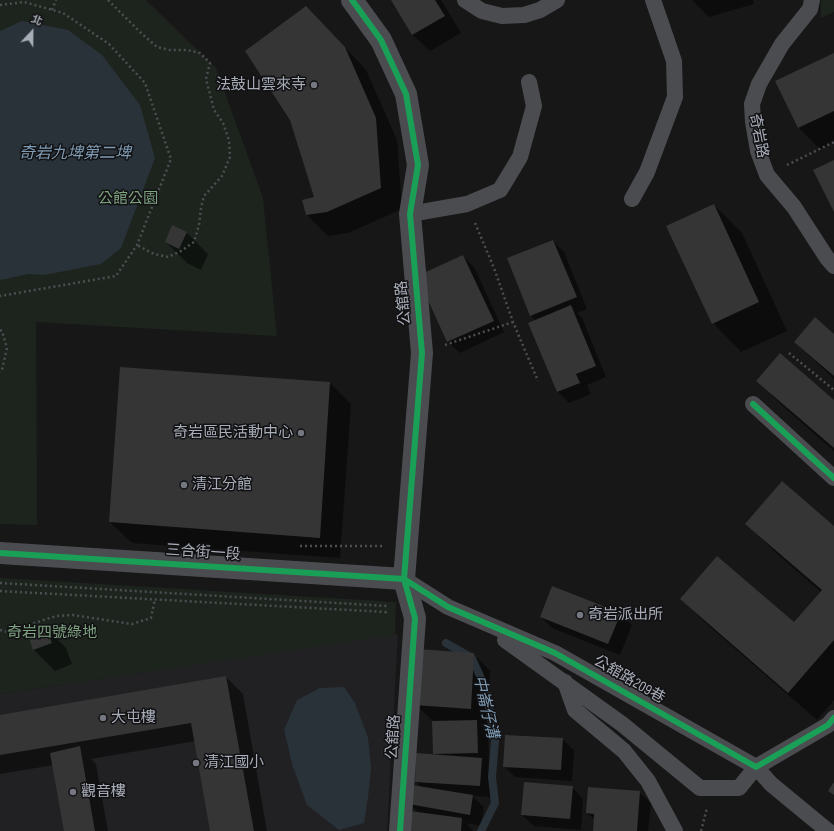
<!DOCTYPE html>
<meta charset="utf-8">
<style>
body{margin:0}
#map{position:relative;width:834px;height:831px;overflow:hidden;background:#171717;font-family:"Sofia Sans Condensed","Noto Sans TC",sans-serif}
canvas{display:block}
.north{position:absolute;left:12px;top:12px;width:40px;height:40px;-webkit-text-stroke:3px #111113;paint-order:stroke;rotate:22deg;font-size:11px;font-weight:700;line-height:16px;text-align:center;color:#a8adb8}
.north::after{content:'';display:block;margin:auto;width:14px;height:18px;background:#a8adb8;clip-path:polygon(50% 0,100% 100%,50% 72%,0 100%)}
</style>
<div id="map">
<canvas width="834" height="831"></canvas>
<div class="north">北</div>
</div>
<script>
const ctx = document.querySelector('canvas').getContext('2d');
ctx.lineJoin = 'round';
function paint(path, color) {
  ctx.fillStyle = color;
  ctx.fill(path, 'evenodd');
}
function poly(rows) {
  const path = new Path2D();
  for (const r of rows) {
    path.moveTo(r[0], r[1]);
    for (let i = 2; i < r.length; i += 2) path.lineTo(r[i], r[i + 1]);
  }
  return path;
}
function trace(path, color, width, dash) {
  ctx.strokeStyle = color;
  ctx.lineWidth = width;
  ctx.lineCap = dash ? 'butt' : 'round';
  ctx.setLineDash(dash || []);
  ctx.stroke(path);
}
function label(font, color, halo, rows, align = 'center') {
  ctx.font = font + ' "Sofia Sans Condensed","Noto Sans TC",sans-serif';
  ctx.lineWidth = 3;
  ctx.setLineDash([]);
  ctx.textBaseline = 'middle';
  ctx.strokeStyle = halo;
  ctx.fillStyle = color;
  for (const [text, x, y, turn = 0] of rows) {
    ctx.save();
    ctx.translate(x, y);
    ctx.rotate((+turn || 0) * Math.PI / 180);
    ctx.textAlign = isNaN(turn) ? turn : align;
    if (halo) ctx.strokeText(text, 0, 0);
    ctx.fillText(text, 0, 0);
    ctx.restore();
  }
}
paint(poly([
 [398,634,387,831,0,831,0,694]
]), '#212123');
paint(poly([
 [0,0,146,0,216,68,263,198,277,336,36,322,37,525,0,524],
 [821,0,834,0,834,12,821,18],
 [0,578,396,602,395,635,0,694]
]), '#1d241e');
paint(poly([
 [22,21,68,30,102,55,140,105,155,158,121,248,101,264,44,275,28,274,1,280,0,279,0,31],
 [344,687,355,703,368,738,371,767,368,797,364,823,339,830,307,805,293,767,284,730,297,700,320,688]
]), '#2a3239');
paint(poly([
 [393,0,441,0,461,33,430,51,413,35],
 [692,0,753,0,754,4,709,17],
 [327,28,366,70,397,140,402,209,348,233,328,236,307,215,316,197],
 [834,54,834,142,820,149,799,128,776,82],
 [714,205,742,233,787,331,741,352,713,323],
 [173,227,187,233,208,254,201,270,187,263,166,242],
 [553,241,564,252,587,309,577,313,582,318,606,377,587,385,591,394,569,403,558,392,529,323,536,321,531,316,508,259],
 [463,256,474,267,504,332,460,353,448,342,418,276],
 [834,335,834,379,795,342],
 [757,381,834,401,834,451,786,409],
 [330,383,351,404,340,558,132,543,110,522],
 [747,524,834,527,834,700,817,720,710,627,681,599,794,624,821,592,775,552],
 [620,614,632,625,620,655,552,628,541,617],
 [45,627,66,648,72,664,55,671,34,650],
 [419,650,474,654,490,671,487,725,480,724,488,732,489,764,487,764,492,770,491,797,472,796,484,807,481,826,466,823,473,831,408,831,419,813,410,804,421,787,416,782,436,756,434,753,433,721,415,704],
 [226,677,243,694,267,831,212,831,196,741,91,759,96,764,108,831,65,831,54,765,0,774,0,716],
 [562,739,574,750,572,781,515,777,504,766],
 [572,787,583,799,581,830,534,826,522,815],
 [639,792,651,803,648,831,594,831,595,820,587,813]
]), '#0007');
trace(poly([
 [446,643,472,658,484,685,490,713,495,740,492,777,495,803,481,831]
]), '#2a3239', 8);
paint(poly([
 [391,0,435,0,445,16,412,35],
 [306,6,345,47,376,118,381,188,327,212,306,215,302,200,314,197,290,120,245,51],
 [834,53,834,111,798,128,775,81],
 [834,160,834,212,813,170],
 [714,204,759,302,712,324,666,226],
 [172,225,187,232,179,249,165,242],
 [553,240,577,297,530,316,507,258],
 [463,255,494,321,447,342,417,276],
 [571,305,596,366,576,374,580,383,557,392,528,323],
 [815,317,834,334,834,376,794,342],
 [780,353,834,400,834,448,756,381],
 [120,367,330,382,320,538,109,522],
 [782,481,834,526,834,640,788,693,680,599,717,556,794,622,822,590,745,524],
 [552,586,621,613,608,644,540,617],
 [45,626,52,643,33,650,27,632],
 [418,649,474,653,471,709,414,705],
 [226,676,254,831,210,831,191,723,0,755,0,715],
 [477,720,478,753,433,754,432,721],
 [505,735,563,738,561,770,503,767],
 [80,746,95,831,64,831,50,753],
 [416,753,482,758,480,786,415,782],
 [524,782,573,786,570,819,521,815],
 [834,782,834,795,828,791],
 [412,785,473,795,470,815,409,804],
 [588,787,640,791,637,831,593,831,594,814,586,813],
 [410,811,462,818,461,831,407,831]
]), '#353536');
trace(poly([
 [108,0,140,32,157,47,170,50,187,50,200,53,210,63,206,79,214,110,223,123,229,140,230,157,222,176,204,196,201,208,199,225,194,242,181,251,168,257,154,254,137,245],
 [0,5,24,2,63,13,109,44,145,83,171,159,137,245,116,276,0,296],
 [52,10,56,0],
 [787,165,834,142],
 [475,223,494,268,513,322,538,381],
 [0,330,2,331,7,348,2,370,0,372],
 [445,345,513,322],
 [789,353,834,390],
 [300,546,383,546],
 [0,583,387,606],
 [0,591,386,612,387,609],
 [0,630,7,632,56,616,73,615,132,624,151,618,155,599],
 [701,831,707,808]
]), '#4d4e52', 2.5, [2, 3]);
trace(poly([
 [465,0,482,11,502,16,524,15,540,10,557,0],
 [812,0,810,9,782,44,759,84,752,104,753,122,758,151,767,175,794,207,827,258,834,266],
 [632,199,647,172,675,97,674,61,653,0],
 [410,214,467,204,500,190,520,157,534,106,529,82],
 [753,404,834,478],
 [404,579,448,607,555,653,756,767,771,784,828,831],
 [505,640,622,724,700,788,739,788,756,767,828,725,834,718],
 [565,682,575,710,624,751,648,781,675,831]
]), '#4b4c50', 16);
trace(poly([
 [0,553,404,579]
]), '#4b4c50', 22);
trace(poly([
 [352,0,381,40,406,94,418,165,410,214,422,353,404,579,415,618,400,831]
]), '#4b4c50', 22);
trace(poly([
 [352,0,381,40,406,94,418,165,410,214,422,353,404,579,415,618,400,831],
 [753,404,834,478],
 [0,553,404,579,448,607,555,653,756,767,828,725,834,718]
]), '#1a9f57', 6);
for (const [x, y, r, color] of [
 [314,85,4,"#757880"],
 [301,433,4,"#757880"],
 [184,485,4,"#757880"],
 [580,615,4,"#757880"],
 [103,718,4,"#757880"],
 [196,763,4,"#757880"],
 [73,792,4,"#757880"]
]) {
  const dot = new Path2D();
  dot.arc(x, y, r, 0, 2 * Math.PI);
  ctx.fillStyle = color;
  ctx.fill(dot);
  trace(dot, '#111113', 1.5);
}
label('15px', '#a8adb8', '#111113', [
 ["法鼓山雲來寺",306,85,"right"],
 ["奇岩區民活動中心",293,433,"right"],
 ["清江分館",192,485],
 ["奇岩派出所",588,615],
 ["大屯樓",111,718],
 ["清江國小",204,763],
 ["觀音樓",81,792]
], 'left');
label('15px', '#a8adb8', '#111113', [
 ["奇岩路",758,136,79],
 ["公舘路",404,303,-95],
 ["三合街一段",203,553,4],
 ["公舘路209巷",629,680,30],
 ["公舘路",394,737,-86]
]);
label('15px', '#7fa381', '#111113', [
 ["公館公園",128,199],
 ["奇岩四號綠地",52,633]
]);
label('italic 16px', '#7f9bb3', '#111113', [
 ["奇岩九埤第二埤",75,154],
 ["中崙仔溝",485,707,77]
]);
</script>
